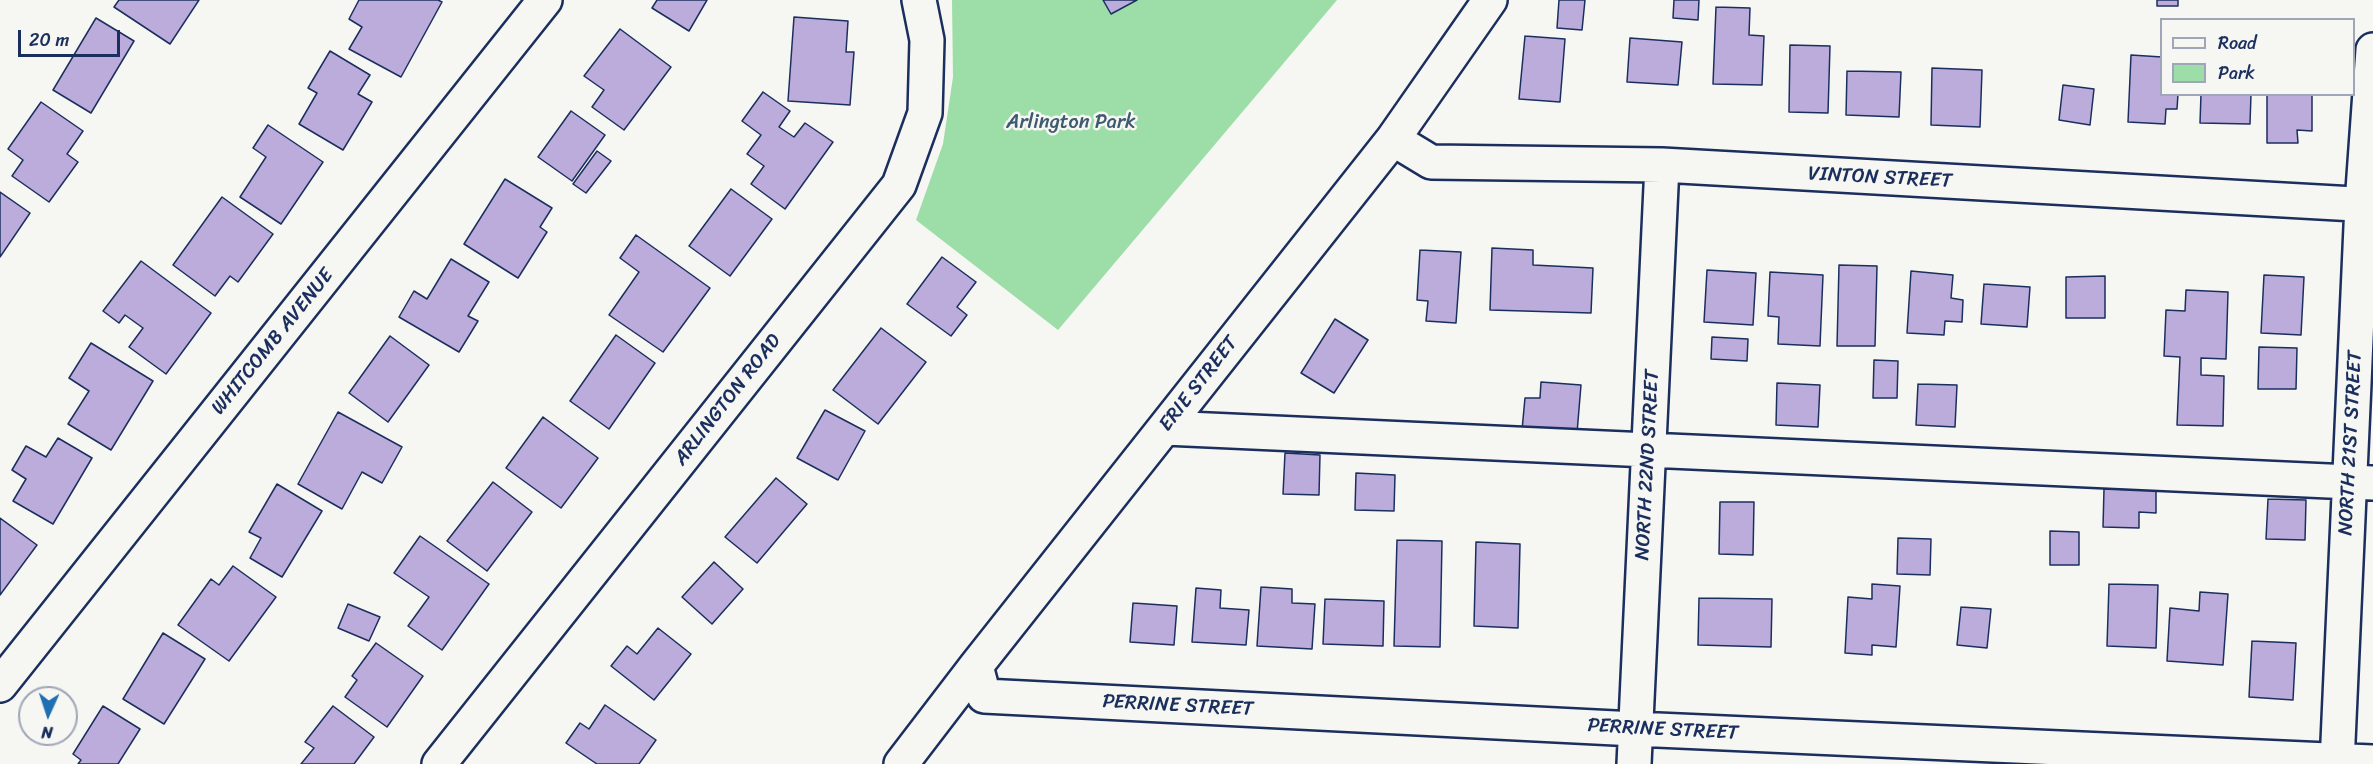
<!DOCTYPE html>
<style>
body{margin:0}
#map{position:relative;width:2373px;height:764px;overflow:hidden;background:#f6f6f2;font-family:Sriracha,sans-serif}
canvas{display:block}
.legend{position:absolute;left:2160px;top:18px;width:195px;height:78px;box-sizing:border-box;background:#f6f6f2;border:2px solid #9ea6b7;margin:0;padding:8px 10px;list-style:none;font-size:18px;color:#1b2f5e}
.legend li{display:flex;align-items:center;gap:12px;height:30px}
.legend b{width:30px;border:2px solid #9ea6b7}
.north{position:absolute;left:18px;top:686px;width:60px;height:60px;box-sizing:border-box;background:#f6f6f2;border:2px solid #9ea6b7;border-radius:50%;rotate:183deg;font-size:16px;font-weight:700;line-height:24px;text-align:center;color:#1b2f5e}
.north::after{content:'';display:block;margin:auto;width:21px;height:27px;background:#1f6fb2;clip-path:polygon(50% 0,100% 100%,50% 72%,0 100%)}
.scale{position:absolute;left:18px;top:30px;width:102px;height:27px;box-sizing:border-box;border:3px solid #1b2f5e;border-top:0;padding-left:8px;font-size:18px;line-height:21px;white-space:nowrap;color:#1b2f5e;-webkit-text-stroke:4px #f6f6f2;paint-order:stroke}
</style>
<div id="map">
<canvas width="2373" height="764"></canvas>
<ul class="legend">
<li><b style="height:8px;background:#f6f6f2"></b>Road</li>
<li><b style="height:16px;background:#9ddda7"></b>Park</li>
</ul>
<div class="north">N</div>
<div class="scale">20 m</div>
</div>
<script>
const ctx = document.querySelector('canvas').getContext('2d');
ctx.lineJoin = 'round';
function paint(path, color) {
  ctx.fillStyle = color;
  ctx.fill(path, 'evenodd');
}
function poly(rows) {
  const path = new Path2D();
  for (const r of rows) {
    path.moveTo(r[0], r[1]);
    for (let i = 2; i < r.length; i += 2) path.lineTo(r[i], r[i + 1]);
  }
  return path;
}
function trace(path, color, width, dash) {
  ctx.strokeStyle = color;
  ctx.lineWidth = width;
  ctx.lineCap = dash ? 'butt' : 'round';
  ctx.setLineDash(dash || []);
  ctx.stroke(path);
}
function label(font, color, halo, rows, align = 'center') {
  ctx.font = font + ' Sriracha,sans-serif';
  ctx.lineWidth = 5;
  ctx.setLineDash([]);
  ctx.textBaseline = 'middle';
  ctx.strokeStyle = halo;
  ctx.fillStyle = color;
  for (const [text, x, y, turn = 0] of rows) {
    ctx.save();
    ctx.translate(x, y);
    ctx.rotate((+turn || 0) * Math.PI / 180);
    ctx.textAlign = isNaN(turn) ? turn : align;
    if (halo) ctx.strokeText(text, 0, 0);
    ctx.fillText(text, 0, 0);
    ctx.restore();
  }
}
paint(poly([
 [952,0,1337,0,1058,330,916,220,943,144,953,77]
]), '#9ddda7');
const building = poly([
 [119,0,199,0,170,44,114,7,119,0],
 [359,0,438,0,442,2,401,77,349,49,362,27,349,19,359,0],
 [657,0,707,0,689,31,652,8,657,0],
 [1103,0,1137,0,1111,14,1103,0],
 [1559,0,1585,0,1582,30,1557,28,1559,0],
 [1674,0,1699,0,1698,20,1673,18,1674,0],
 [2157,0,2178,0,2178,6,2157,6,2157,0],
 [1716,7,1750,8,1749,35,1764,36,1762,85,1713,84,1716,7],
 [794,17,848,21,846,52,854,52,850,105,788,101,794,17],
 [96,18,134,41,91,113,53,90,96,18],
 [620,29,671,67,624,130,592,107,604,90,584,76,620,29],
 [1525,36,1565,39,1560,102,1519,99,1525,36],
 [1630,38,1682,42,1678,85,1627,82,1630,38],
 [1790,45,1830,46,1828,113,1789,112,1790,45],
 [330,51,370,75,358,94,372,102,343,150,299,124,317,93,308,88,330,51],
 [2131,55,2162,57,2162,94,2178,94,2177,109,2166,109,2165,124,2128,122,2131,55],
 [1932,68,1982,70,1980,127,1931,125,1932,68],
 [1847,71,1901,72,1899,117,1846,115,1847,71],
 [2063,85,2094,89,2090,125,2059,120,2063,85],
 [763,92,790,111,779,127,794,137,805,123,833,142,785,209,751,184,764,166,747,154,761,135,742,121,763,92],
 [2201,94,2251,94,2250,124,2200,123,2201,94],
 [2267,94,2312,94,2312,131,2297,130,2298,143,2267,143,2267,94],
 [41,102,83,131,67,154,78,162,49,202,12,176,23,160,8,149,41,102],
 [571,111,605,135,572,181,538,157,571,111],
 [268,125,323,162,281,224,240,197,266,157,253,148,268,125],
 [597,151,611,161,586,193,573,184,597,151],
 [505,179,552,208,540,227,547,232,518,278,464,244,505,179],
 [731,189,772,219,730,276,689,246,731,189],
 [0,192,30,213,0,257,0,192],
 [222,197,273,234,238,282,230,276,215,296,173,265,222,197],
 [636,235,710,288,663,352,609,315,639,272,620,258,636,235],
 [1492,248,1533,250,1533,265,1593,268,1591,313,1490,310,1492,248],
 [1420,250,1461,252,1456,323,1426,321,1428,301,1417,300,1420,250],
 [942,257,976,282,957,307,967,315,951,336,907,304,942,257],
 [451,259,489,282,468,316,478,321,459,352,399,317,414,291,427,299,451,259],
 [141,261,211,313,166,374,129,347,143,328,125,315,119,323,103,311,141,261],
 [1839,265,1877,266,1875,346,1837,346,1839,265],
 [1707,270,1756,273,1753,325,1704,322,1707,270],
 [1911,271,1953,275,1951,298,1963,300,1962,322,1945,321,1944,335,1907,333,1911,271],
 [1770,272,1823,275,1820,346,1778,344,1779,317,1768,316,1770,272],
 [2264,275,2304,277,2301,335,2261,333,2264,275],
 [2105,276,2105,318,2066,318,2066,277,2105,276],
 [1984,284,2030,287,2027,327,1981,324,1984,284],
 [2186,290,2228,292,2226,359,2201,358,2201,375,2224,376,2223,426,2177,425,2180,357,2164,356,2166,310,2185,311,2186,290],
 [1335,319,1368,340,1334,393,1301,373,1335,319],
 [881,328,926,362,878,424,833,390,881,328],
 [616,335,655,363,609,429,570,401,616,335],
 [390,336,429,365,388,422,349,393,390,336],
 [1712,337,1748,339,1747,361,1711,359,1712,337],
 [91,343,153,381,111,450,68,424,89,391,69,378,91,343],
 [2259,347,2297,348,2296,389,2258,389,2259,347],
 [1874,360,1898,361,1897,398,1873,398,1874,360],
 [1541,382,1581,385,1577,433,1522,430,1525,398,1540,398,1541,382],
 [1777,383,1820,385,1818,427,1776,425,1777,383],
 [1918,384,1957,385,1955,427,1916,425,1918,384],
 [825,410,865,431,838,480,797,458,825,410],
 [338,412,402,447,382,483,362,472,342,509,298,484,338,412],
 [543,417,598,458,561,508,506,468,543,417],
 [58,438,92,458,53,524,13,501,26,479,12,470,26,446,46,457,58,438],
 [1285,453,1320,455,1319,495,1283,494,1285,453],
 [1356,473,1395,475,1394,511,1355,510,1356,473],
 [776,478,807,504,757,563,725,537,776,478],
 [493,482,532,512,487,571,447,541,493,482],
 [277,484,322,511,282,577,250,558,261,538,249,532,277,484],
 [2104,489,2156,490,2156,513,2139,512,2139,528,2103,527,2104,489],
 [2268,499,2306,500,2305,540,2266,539,2268,499],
 [1720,502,1754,502,1753,555,1719,554,1720,502],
 [0,518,37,545,0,595,0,518],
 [2050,531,2079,532,2079,565,2050,565,2050,531],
 [420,536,489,584,442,650,408,626,429,597,394,573,420,536],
 [1898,538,1931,539,1930,575,1897,574,1898,538],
 [1397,540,1442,541,1440,647,1394,646,1397,540],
 [1476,542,1520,544,1518,628,1474,626,1476,542],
 [714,562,743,589,712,624,682,597,714,562],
 [233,566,276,597,229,661,178,625,211,579,219,585,233,566],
 [1872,584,1900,586,1896,647,1872,645,1872,655,1845,653,1848,597,1872,599,1872,584],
 [2109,584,2158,585,2156,648,2107,646,2109,584],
 [1261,587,1292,589,1292,603,1315,604,1312,649,1257,646,1261,587],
 [1196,588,1221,590,1220,608,1249,610,1246,645,1192,642,1196,588],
 [2200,592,2228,594,2223,665,2167,661,2170,608,2199,611,2200,592],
 [1699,598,1772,599,1771,647,1698,645,1699,598],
 [1325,599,1384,601,1383,646,1323,644,1325,599],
 [1133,603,1177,606,1174,645,1130,642,1133,603],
 [348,604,380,617,369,641,338,628,348,604],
 [1961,607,1991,609,1987,648,1957,645,1961,607],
 [658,628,691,654,654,700,611,666,627,646,637,654,658,628],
 [163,633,205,659,164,724,123,699,163,633],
 [2252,641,2296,643,2293,700,2249,697,2252,641],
 [376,643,423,676,387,727,345,697,357,680,352,676,376,643],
 [605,705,656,740,639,764,597,764,566,743,580,723,589,729,605,705],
 [103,706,140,729,118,764,78,764,81,760,73,754,103,706],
 [333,706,374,737,354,764,301,764,314,748,305,742,333,706]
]);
paint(building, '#bbacdc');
trace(building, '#1b2f5e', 1.5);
const minor = poly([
 [1393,139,1431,162,1662,165,2373,205],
 [1165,428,2373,483],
 [976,666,984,696,1635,729,2373,762],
 [0,685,545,0],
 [439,764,899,185,925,113,927,40,919,0],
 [901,764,976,666,1393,139,1490,0],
 [1634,764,1662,165],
 [2337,764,2362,204,2373,50]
]);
trace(minor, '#1b2f5e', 38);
trace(minor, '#f6f6f2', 33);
label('20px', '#3c5a70', '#f6f6f2', [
 ["Arlington Park",1071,123]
]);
label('20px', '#1b2f5e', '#f6f6f2', [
 ["VINTON STREET",1880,178,3],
 ["WHITCOMB AVENUE",273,342,-51],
 ["ERIE STREET",1199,384,-52],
 ["ARLINGTON ROAD",728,400,-52],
 ["NORTH 21ST STREET",2351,443,-87],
 ["NORTH 22ND STREET",1648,465,-87],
 ["PERRINE STREET",1178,706,3],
 ["PERRINE STREET",1663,730,3]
]);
</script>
